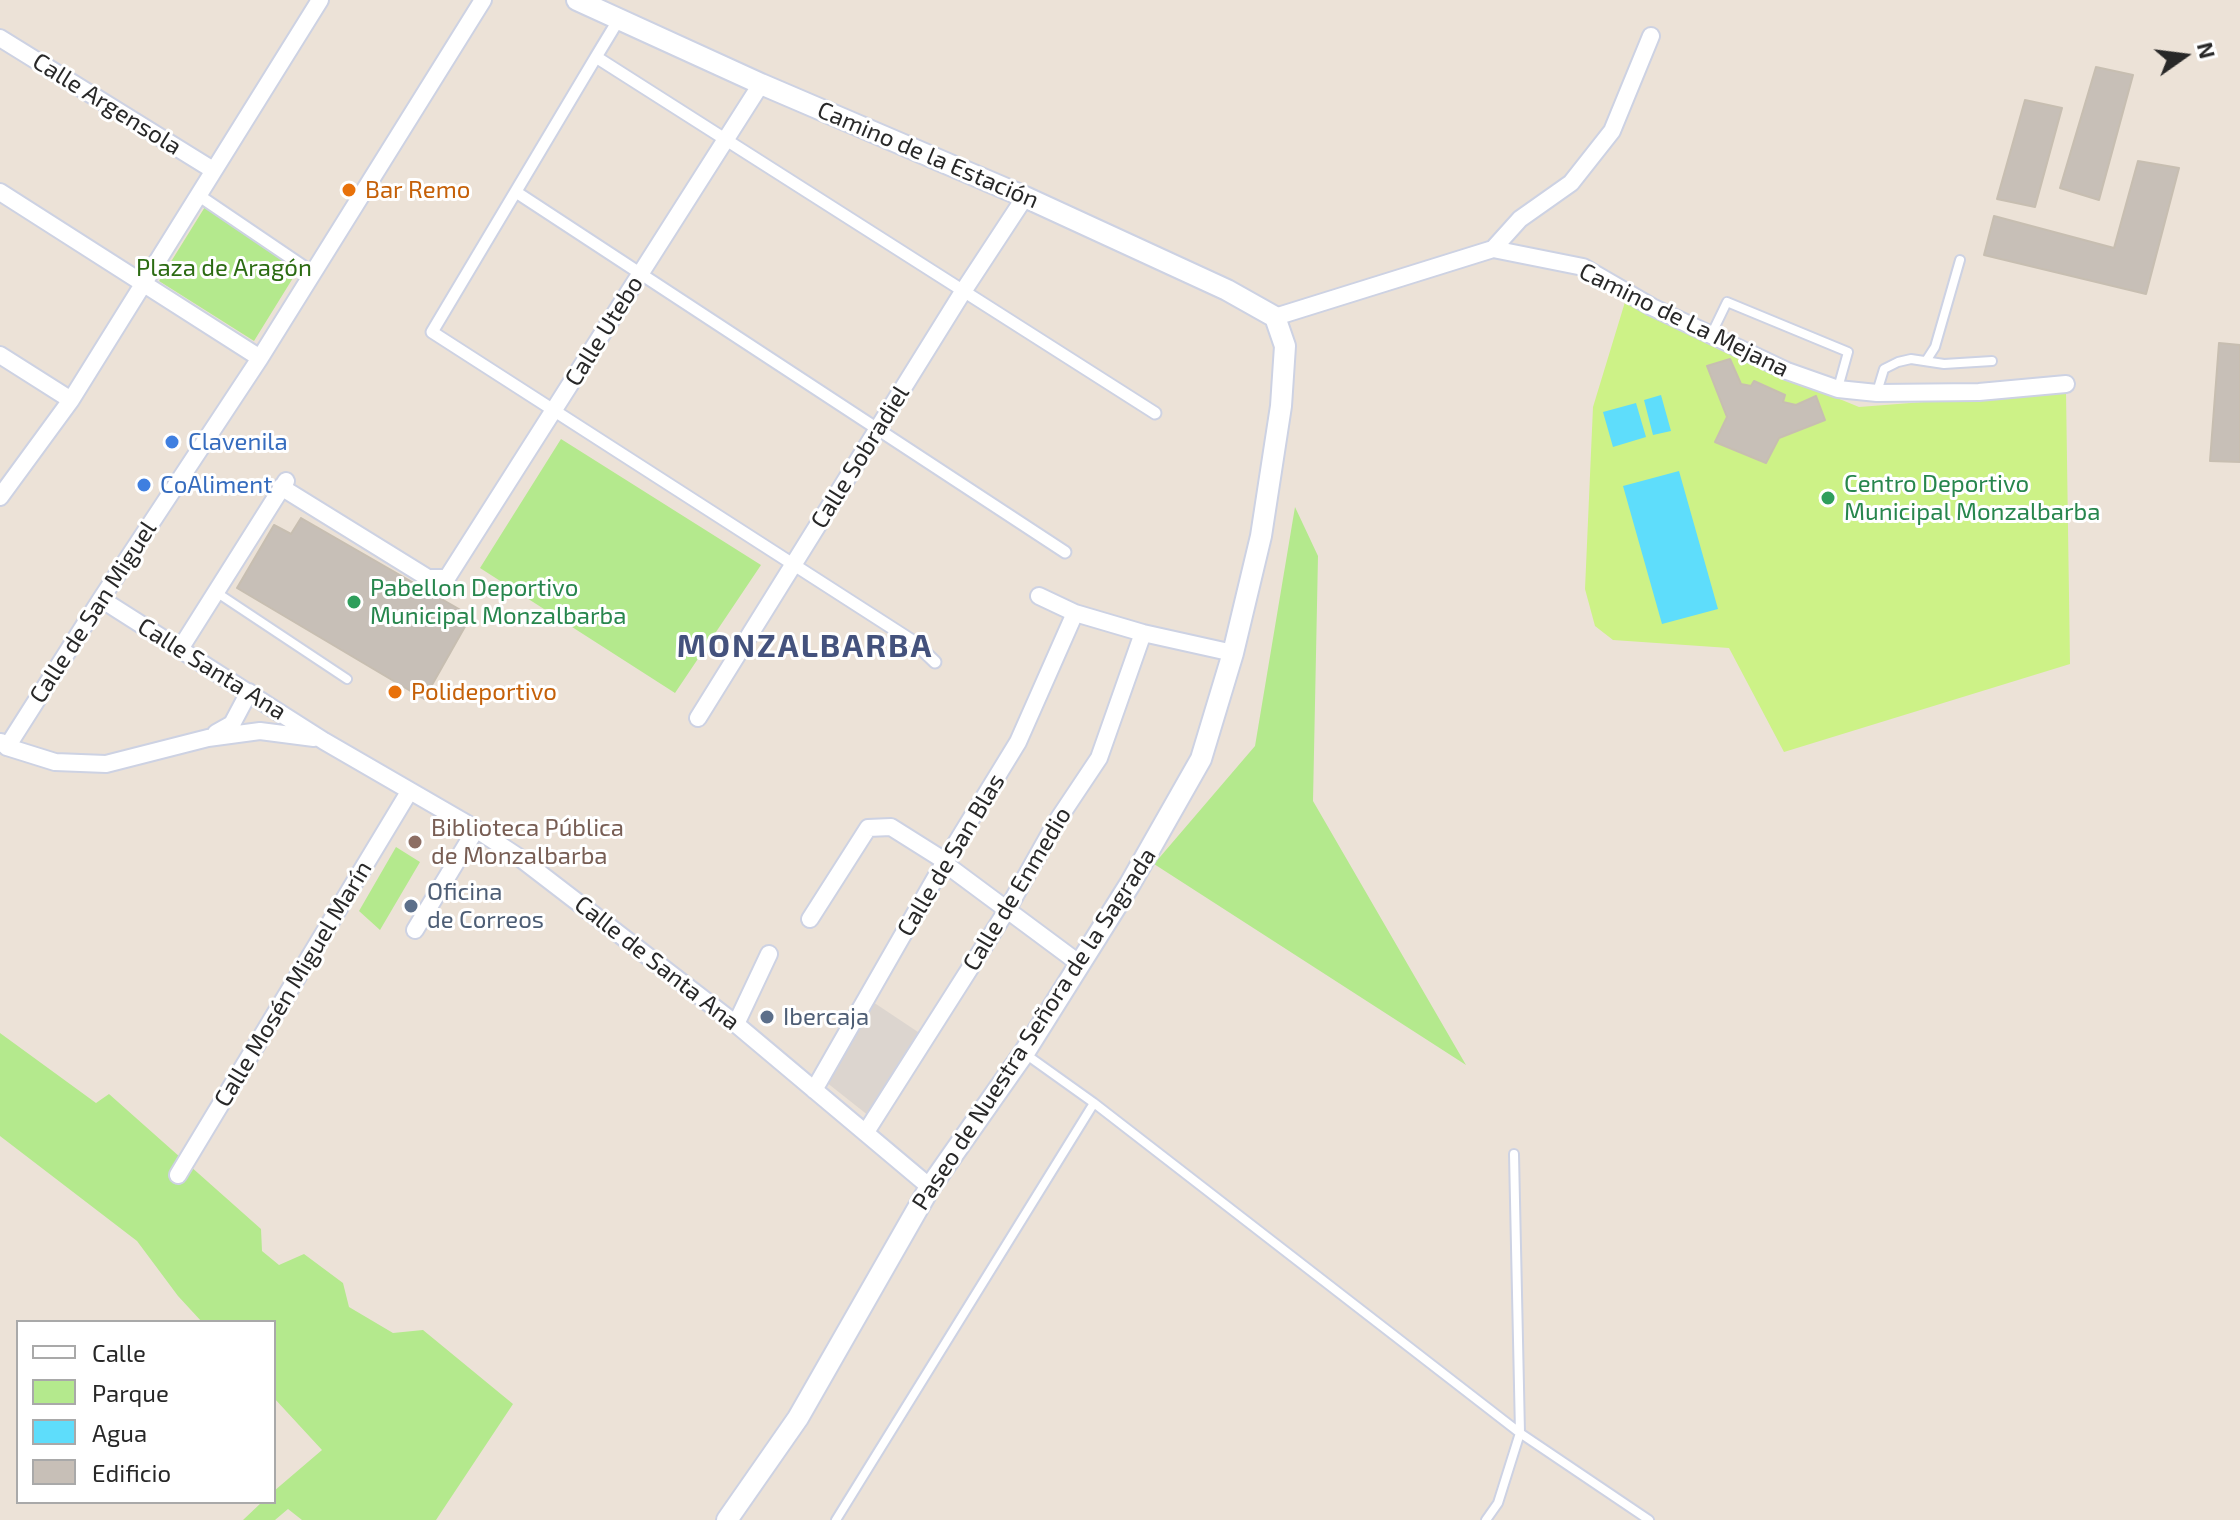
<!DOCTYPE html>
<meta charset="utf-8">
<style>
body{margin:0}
#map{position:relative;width:2240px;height:1520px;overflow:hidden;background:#ece2d7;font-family:"Exo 2",sans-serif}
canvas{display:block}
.legend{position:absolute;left:16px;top:1320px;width:260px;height:184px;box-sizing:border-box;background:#fff;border:2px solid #a9a9a9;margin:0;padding:10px 14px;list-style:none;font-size:24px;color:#282828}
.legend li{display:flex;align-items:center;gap:16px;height:40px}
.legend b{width:40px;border:2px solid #a9a9a9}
.north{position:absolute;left:2144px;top:16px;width:80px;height:80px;-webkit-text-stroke:6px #fff;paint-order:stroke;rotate:76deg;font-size:22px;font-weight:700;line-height:32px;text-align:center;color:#282828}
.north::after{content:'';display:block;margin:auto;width:28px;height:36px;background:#282828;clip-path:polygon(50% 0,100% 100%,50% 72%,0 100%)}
</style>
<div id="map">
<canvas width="2240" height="1520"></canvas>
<ul class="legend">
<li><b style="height:10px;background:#fff"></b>Calle</li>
<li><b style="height:22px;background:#b4e98d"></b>Parque</li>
<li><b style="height:22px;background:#5eddfb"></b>Agua</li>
<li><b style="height:22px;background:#c7bfb7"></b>Edificio</li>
</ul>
<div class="north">N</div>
</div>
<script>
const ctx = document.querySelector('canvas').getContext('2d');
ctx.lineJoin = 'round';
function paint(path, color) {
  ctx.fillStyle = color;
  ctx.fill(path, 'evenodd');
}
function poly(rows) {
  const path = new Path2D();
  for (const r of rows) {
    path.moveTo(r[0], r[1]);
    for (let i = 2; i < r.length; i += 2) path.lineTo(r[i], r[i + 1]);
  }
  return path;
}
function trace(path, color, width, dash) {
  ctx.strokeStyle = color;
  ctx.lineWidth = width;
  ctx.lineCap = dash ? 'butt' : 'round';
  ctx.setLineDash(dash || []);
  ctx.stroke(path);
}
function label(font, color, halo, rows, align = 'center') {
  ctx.font = font + ' "Exo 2",sans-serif';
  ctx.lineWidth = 6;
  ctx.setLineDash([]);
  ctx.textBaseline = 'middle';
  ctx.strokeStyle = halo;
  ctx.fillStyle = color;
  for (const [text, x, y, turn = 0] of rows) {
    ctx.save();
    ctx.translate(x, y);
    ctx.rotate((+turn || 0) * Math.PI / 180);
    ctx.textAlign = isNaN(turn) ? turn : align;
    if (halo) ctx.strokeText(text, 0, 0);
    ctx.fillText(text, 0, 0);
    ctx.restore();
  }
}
paint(poly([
 [208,202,301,265,254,341,159,281],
 [561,439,761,565,675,693,480,568],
 [1295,507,1318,556,1313,801,1466,1065,1154,864,1255,746],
 [396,847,420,862,380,930,359,911],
 [0,1033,96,1103,109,1094,261,1229,262,1251,279,1265,304,1254,343,1283,349,1307,393,1333,423,1330,513,1404,436,1520,302,1520,288,1509,275,1520,243,1520,262,1502,274,1502,274,1491,322,1450,274,1398,274,1322,202,1322,178,1296,137,1241,0,1136]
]), '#b4e98d');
paint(poly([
 [1625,302,1720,350,1859,407,2066,391,2070,664,1784,752,1729,648,1613,640,1595,626,1585,589,1593,407]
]), '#cdf287');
paint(poly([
 [873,1002,921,1034,869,1116,826,1082]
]), '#dcd5cf');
paint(poly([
 [1661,395,1671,431,1653,435,1644,400],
 [1636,403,1646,437,1613,447,1603,412],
 [1679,471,1718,609,1662,624,1623,486]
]), '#5eddfb');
const building = poly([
 [2096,67,2133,75,2099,200,2060,188,2096,67],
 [2025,100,2062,108,2035,207,1997,199,2025,100],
 [2138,161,2179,168,2146,294,1984,255,1994,216,2114,248,2138,161],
 [2219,343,2240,345,2240,462,2210,461,2219,343],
 [1730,359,1741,384,1751,386,1754,381,1785,395,1783,402,1796,405,1816,396,1825,420,1779,438,1766,463,1715,442,1727,417,1707,366,1730,359],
 [301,518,471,616,424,699,237,588,274,525,291,534,301,518]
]);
paint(building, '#c7bfb7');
trace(building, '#c7beb1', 2);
const service = poly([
 [1711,335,1727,302,1848,352,1838,388],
 [1926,361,1935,347,1960,260],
 [1877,392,1884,369,1898,362,1911,359,1944,364,1992,361],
 [216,592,347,679],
 [1024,1053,1094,1103,1520,1433,1649,1520],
 [836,1520,1094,1103],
 [1486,1520,1498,1503,1520,1433,1514,1154]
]);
const pedestrian = poly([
 [596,57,619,19],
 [516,192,1065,552],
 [198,195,313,273],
 [935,662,914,642,432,332,596,57,1155,413]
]);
const minor = poly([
 [0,38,213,170],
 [0,192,260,358],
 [1493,249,1583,267,1652,307,1787,371,1838,389,1877,393,1979,392,2066,384],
 [1275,317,1493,249,1520,219,1571,183,1612,131,1651,36],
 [0,355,71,400],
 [281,487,428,578,447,578,761,84],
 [0,497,71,400,320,0],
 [1039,596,1075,613,1143,633,1233,653],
 [101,599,324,741,476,829,520,858,736,1024,930,1187],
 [180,649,286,481],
 [698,718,964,290,1025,197],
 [216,733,232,724,249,692],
 [1,742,7,747,55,762,106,764,208,738,260,731,314,738],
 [7,747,101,599,260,358,483,0],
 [944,863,1080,964],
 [810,919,868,828,891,827,945,861],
 [415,930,476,829],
 [736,1024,769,954],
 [814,1090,944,863,1018,742,1075,613],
 [866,1132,1007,910,1057,821,1099,758,1143,633],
 [178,1175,409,792]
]);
const tertiary = poly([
 [577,0,761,84,1025,197,1227,290,1275,317,1285,346,1281,406,1261,536,1233,653,1201,759,1130,884,1024,1053,930,1187,798,1418,727,1520]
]);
trace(service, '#cdd2e3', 12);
trace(pedestrian, '#cdd2e3', 15);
trace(minor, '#cdd2e3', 20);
trace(tertiary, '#cdd2e3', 24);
trace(service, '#fff', 8);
trace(pedestrian, '#fff', 11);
trace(minor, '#fff', 16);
trace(tertiary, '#fff', 20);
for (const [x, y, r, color] of [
 [349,190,8,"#e8710a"],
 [172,442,8,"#3f7fe0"],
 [144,485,8,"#3f7fe0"],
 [1828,498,8,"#2e9e5b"],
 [354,602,8,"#2e9e5b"],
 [395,692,8,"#e8710a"],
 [415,842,8,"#8d6e63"],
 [411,906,8,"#5c6f8a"],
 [767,1017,8,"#5c6f8a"]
]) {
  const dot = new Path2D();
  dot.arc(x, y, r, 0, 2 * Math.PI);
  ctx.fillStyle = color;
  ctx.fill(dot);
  trace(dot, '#fff', 3);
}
label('24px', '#282828', '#fff', [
 ["Calle Argensola",107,104,32],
 ["Camino de la Estación",928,155,23],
 ["Camino de La Mejana",1684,320,26],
 ["Calle Utebo",604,331,-58],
 ["Calle Sobradiel",860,457,-58],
 ["Calle de San Miguel",93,612,-57],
 ["Calle Santa Ana",212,669,32],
 ["Calle de San Blas",951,855,-59],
 ["Calle de Enmedio",1017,889,-59],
 ["Calle de Santa Ana",657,963,38],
 ["Calle Mosén Miguel Marín",293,984,-59],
 ["Paseo de Nuestra Señora de la Sagrada",1034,1029,-57]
]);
label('24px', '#c56008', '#fff', [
 ["Bar Remo",365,190],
 ["Polideportivo",411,692]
], 'left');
label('24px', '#2b6b12', '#fff', [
 ["Plaza de Aragón",224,268]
]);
label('24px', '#366cbe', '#fff', [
 ["Clavenila",188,442],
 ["CoAliment",160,485]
], 'left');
label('24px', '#27864d', '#fff', [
 ["Centro Deportivo",1844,484],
 ["Municipal Monzalbarba",1844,512],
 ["Pabellon Deportivo",370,588],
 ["Municipal Monzalbarba",370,616]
], 'left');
label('24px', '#785e54', '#fff', [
 ["Biblioteca Pública",431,828],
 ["de Monzalbarba",431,856]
], 'left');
label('24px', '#4e5e75', '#fff', [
 ["Oficina",427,892],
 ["de Correos",427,920],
 ["Ibercaja",783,1017]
], 'left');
ctx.letterSpacing = '2px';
label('bold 32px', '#44527d', '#fff', [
 ["MONZALBARBA",805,646]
]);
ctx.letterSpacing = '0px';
</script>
